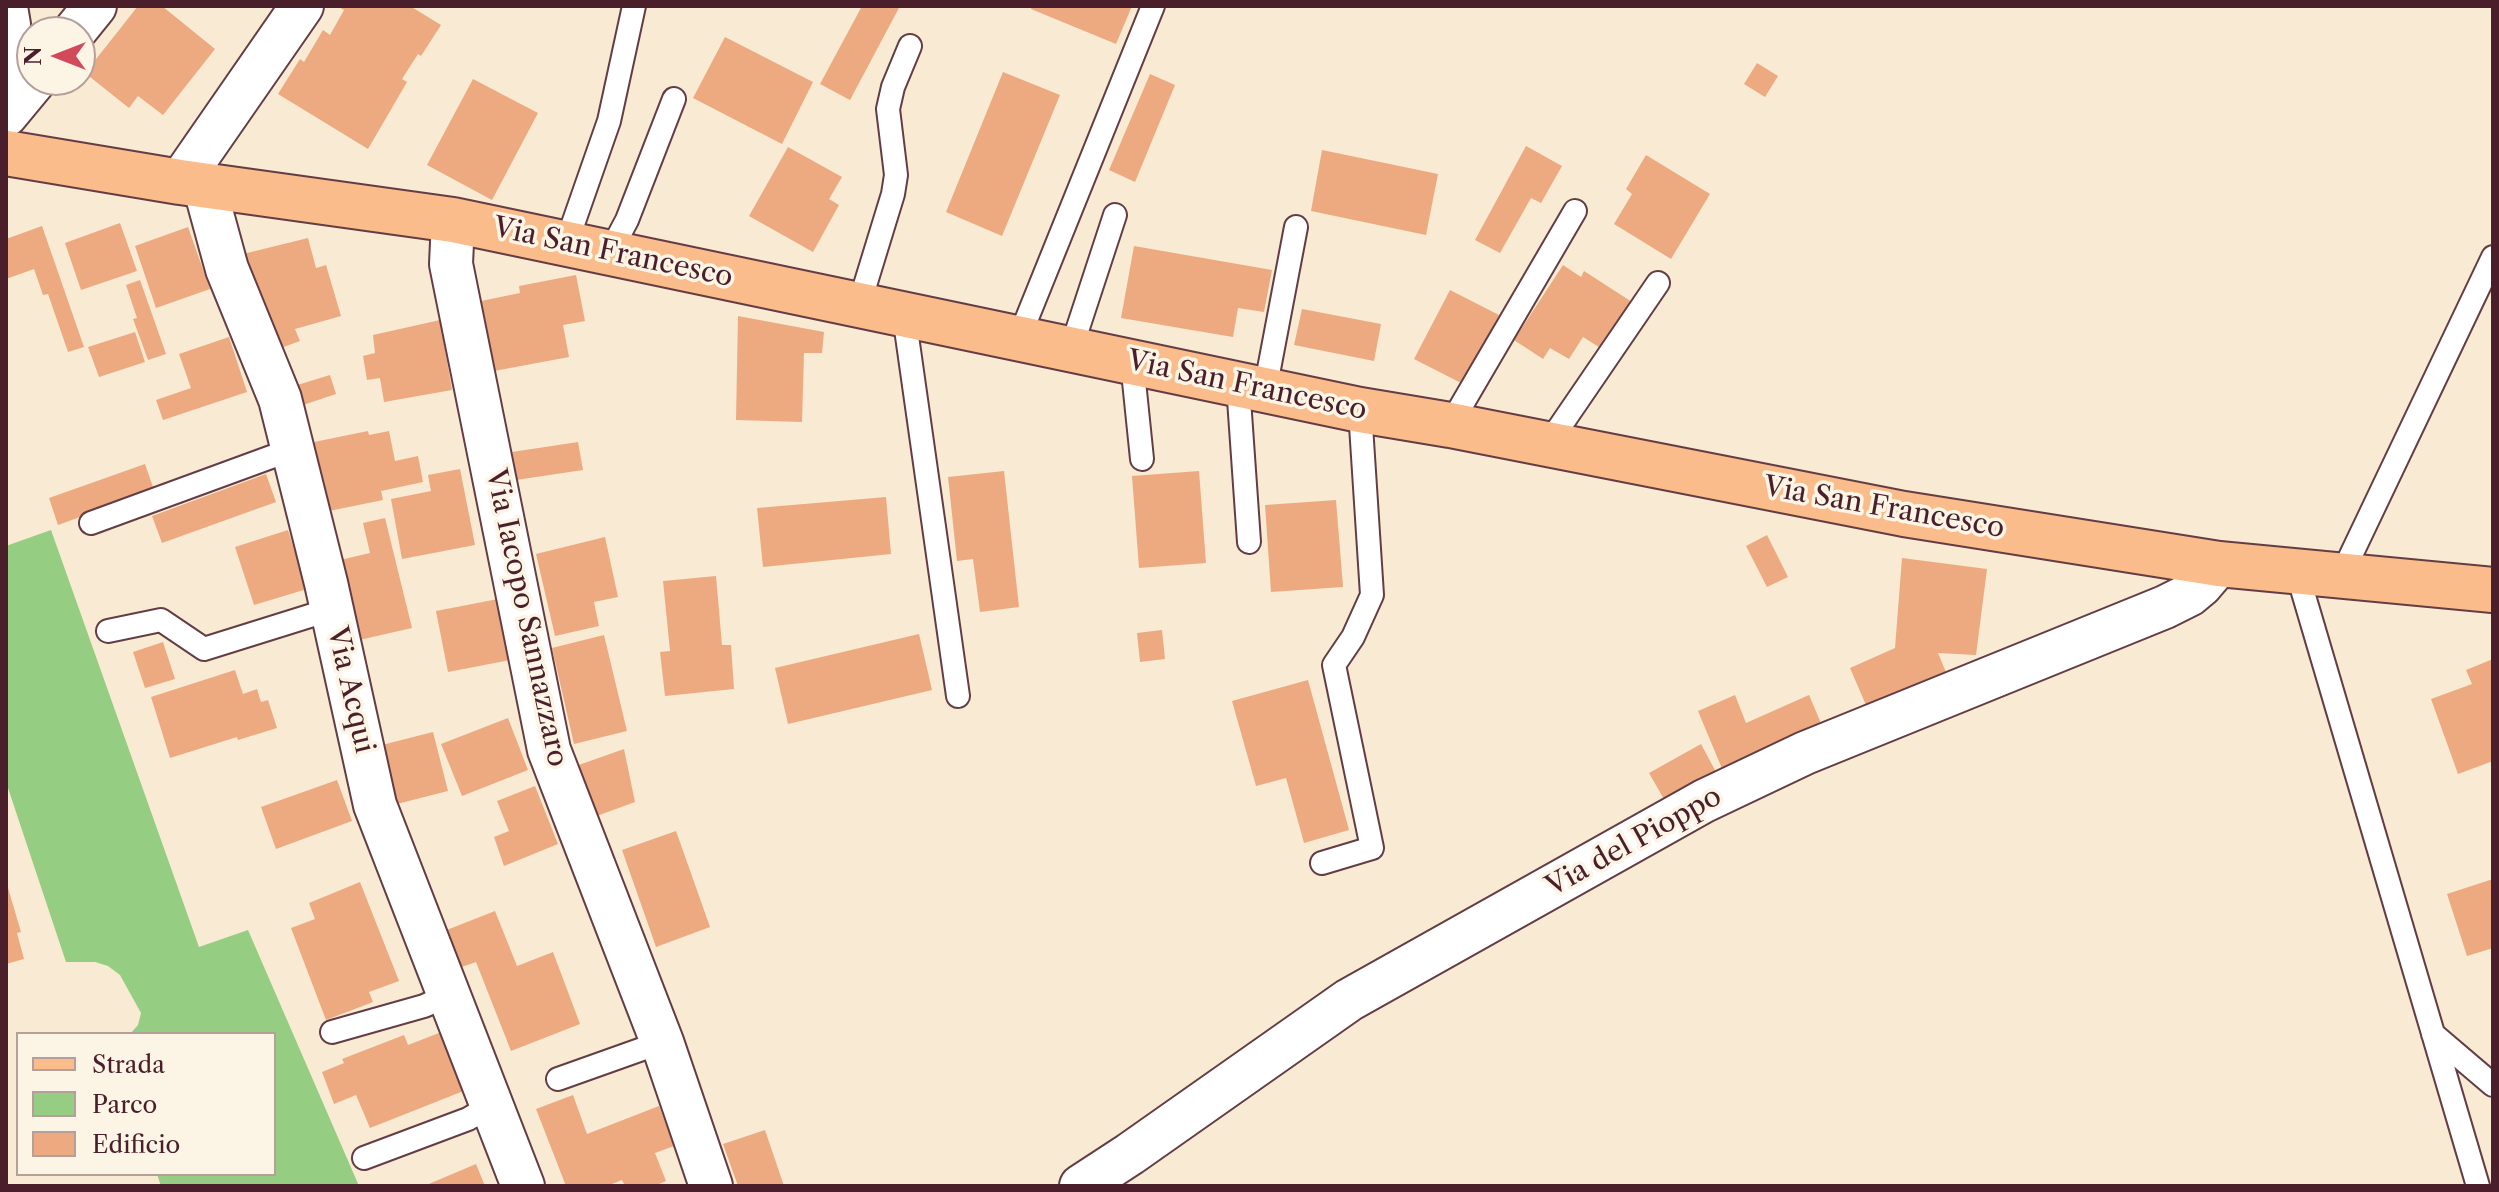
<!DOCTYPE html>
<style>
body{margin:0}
#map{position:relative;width:2499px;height:1192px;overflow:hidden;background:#f8ead3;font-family:"Libre Caslon Text",serif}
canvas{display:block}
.frame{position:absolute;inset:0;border:8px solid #4a1f2b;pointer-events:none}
.legend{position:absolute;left:16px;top:1032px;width:260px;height:144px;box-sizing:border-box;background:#fcf5e5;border:2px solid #b59f9b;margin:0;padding:10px 14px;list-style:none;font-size:24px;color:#4a1f2b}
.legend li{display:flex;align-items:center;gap:16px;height:40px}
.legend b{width:40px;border:2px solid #b59f9b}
.north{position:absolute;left:16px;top:16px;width:80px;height:80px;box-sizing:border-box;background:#fcf5e5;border:2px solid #b59f9b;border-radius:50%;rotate:270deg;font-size:22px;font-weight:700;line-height:32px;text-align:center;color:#4a1f2b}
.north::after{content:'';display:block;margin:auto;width:28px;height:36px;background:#d1495b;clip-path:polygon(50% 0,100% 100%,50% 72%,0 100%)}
</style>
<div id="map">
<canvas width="2499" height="1192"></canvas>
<div class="frame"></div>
<ul class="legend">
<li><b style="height:10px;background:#f9bc8a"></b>Strada</li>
<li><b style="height:22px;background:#95ce82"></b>Parco</li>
<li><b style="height:22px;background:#edaa80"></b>Edificio</li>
</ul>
<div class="north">N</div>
</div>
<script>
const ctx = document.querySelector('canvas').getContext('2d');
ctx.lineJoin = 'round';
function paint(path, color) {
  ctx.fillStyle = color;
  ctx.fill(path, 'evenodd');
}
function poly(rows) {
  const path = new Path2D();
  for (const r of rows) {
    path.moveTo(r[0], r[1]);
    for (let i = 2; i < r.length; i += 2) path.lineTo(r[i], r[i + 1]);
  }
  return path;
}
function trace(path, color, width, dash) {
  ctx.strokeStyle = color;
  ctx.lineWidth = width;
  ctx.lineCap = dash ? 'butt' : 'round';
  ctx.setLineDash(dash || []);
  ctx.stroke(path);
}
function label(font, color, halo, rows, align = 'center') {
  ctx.font = font + ' "Libre Caslon Text",serif';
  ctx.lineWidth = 7;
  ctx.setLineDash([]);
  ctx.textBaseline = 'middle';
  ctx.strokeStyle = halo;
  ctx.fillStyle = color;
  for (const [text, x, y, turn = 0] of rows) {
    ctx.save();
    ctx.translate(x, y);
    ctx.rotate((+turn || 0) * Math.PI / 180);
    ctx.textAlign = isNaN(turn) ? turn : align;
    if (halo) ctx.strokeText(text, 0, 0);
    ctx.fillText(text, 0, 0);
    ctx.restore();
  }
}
paint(poly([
 [51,530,199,947,248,930,359,1186,161,1186,157,1174,274,1174,274,1034,130,1034,138,1025,141,1013,120,975,108,966,95,962,66,962,6,782,6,546]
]), '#95ce82');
paint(poly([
 [138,6,162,6,215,49,163,115,138,96,129,108,85,73],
 [337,6,410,6,441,25,421,56,418,54,402,79,407,82,368,149,278,94,300,59,304,62,323,30,330,35,344,10],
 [862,6,900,6,850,100,820,84],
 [1032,6,1132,6,1116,44,1031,9],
 [725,37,813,82,782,144,693,98],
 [1757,63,1778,76,1765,97,1744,84],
 [1003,72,1060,95,1002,236,946,212],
 [1150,74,1175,85,1135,182,1109,170],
 [473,79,538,113,492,200,427,165],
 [1526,146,1562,166,1541,203,1531,198,1500,253,1475,240],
 [788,147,842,177,829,199,839,205,813,252,749,216],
 [1322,150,1438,174,1426,235,1311,211],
 [1646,155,1710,194,1671,259,1614,224,1632,194,1626,189],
 [120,223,137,271,81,290,65,243],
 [42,226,84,347,68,352,48,294,43,295,34,269,6,279,6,239],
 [188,227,210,289,156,308,135,246],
 [308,238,316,268,326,265,341,316,295,329,300,341,275,350,239,255],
 [1134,246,1272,270,1264,312,1238,308,1233,337,1121,318],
 [1563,265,1581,277,1584,271,1632,302,1602,349,1583,337,1569,359,1550,348,1543,359,1514,340],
 [576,275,585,321,563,325,569,357,494,371,481,301,520,293,519,286],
 [140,280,166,354,148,360,133,319,137,318,126,285],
 [1450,290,1499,315,1463,384,1414,359],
 [1302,309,1381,324,1374,361,1294,345],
 [738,316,824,332,822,353,804,353,802,422,736,420],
 [440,320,452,390,384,402,380,378,367,380,363,356,375,353,373,335],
 [135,332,145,362,99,377,88,347],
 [229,337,247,392,163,420,156,400,191,388,179,354],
 [330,375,336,394,300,406,294,386],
 [368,431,369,435,389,431,395,461,418,456,423,482,381,491,383,500,324,512,309,443],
 [578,442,583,470,516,480,512,452],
 [145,464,154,490,58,525,49,498],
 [460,469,475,545,402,559,391,499,431,491,428,475],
 [1004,471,1019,607,980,612,973,559,957,561,948,477],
 [1199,471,1206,563,1139,568,1132,476],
 [266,474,276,502,162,543,152,516],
 [886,497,891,554,763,567,757,508],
 [1336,500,1343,587,1271,592,1265,505],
 [385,518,412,628,359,640,340,560,370,553,363,523],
 [288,530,307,589,254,605,235,547],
 [1767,535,1788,577,1767,587,1746,546],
 [605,537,618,597,594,602,599,626,555,636,536,554],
 [1902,558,1987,569,1976,655,1938,653,1948,677,1869,712,1850,668,1895,648],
 [716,576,722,645,731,645,734,689,665,696,660,652,670,651,663,581],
 [498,599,510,660,448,672,436,611],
 [1162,630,1165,659,1140,662,1137,633],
 [919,634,932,690,788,724,775,668],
 [604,635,627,731,574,744,552,648],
 [163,642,175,679,145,688,133,652],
 [2493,659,2493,761,2458,774,2431,699,2472,684,2466,670],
 [235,670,243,694,257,689,261,702,268,700,277,728,238,740,237,737,170,758,151,697],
 [1308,680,1349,830,1304,843,1286,778,1256,786,1232,701],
 [1735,695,1746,723,1809,695,1823,728,1723,771,1698,711],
 [508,718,528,770,462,796,441,744],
 [433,732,448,791,393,805,378,746],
 [1701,744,1716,772,1665,801,1649,773],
 [624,749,635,802,594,817,576,766],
 [337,780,352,821,276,849,261,807],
 [535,786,558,844,504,866,494,837,509,831,497,801],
 [676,831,710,927,656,947,622,850],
 [2493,879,2493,948,2467,956,2447,894],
 [6,881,21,932,17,933,24,959,6,964],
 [360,882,399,981,369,992,373,1002,326,1020,291,928,315,919,309,903],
 [495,911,517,966,553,952,580,1024,511,1051,476,962,453,970,439,933],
 [444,1031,466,1090,370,1128,356,1095,334,1104,322,1072,344,1063,342,1059,404,1035,408,1045],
 [573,1095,587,1134,659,1106,674,1146,655,1153,666,1181,654,1186,625,1186,622,1180,607,1186,566,1186,536,1109],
 [765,1130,784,1186,738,1186,723,1144],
 [476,1164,485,1186,424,1186]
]), '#edaa80');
const lane = poly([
 [16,6,19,24,14,68,19,99],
 [566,244,609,121,634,6],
 [610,252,627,220,674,99],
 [859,305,893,194,896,175,888,109,893,87,910,46],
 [904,315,958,696],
 [1019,338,1153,6],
 [1071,349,1115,215],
 [1132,362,1142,459],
 [1238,385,1249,542],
 [1265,390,1296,227],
 [1450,425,1575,211],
 [1548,444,1658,283],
 [91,523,293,449],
 [2297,572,2478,1186],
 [2341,576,2493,257],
 [108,631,161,620,204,649,332,609],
 [1322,863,1372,848,1334,665,1353,637,1372,595,1360,410],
 [332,1032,424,1006,449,995],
 [2433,1034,2493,1085],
 [558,1079,662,1042],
 [364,1158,468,1119,492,1105]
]);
const street = poly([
 [74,32,95,6],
 [6,115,35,80],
 [180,182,302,6],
 [204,185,227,269,280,399,326,583,375,805,523,1186],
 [453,220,451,264,549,750,662,1042,711,1186],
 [1081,1186,1130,1154,1349,1000,1704,801,1805,753,2165,607,2189,595,2201,585,2219,564]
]);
const primary = poly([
 [6,153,180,182,453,220,1360,410,1450,425,1904,514,2219,564,2493,590]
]);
trace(lane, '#643d44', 26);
trace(street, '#643d44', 46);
trace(primary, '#643d44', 48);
trace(lane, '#fff', 22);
trace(street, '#fff', 42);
trace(primary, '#f9bc8a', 44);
label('28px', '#4a1f2b', '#fcf5e5', [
 ["Via San Francesco",613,253,12],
 ["Via San Francesco",1247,386,12],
 ["Via San Francesco",1884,508,10],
 ["Via Iacopo Sannazzaro",526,618,78],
 ["Via Acqui",350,690,77],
 ["Via del Pioppo",1634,842,-29]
]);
</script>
